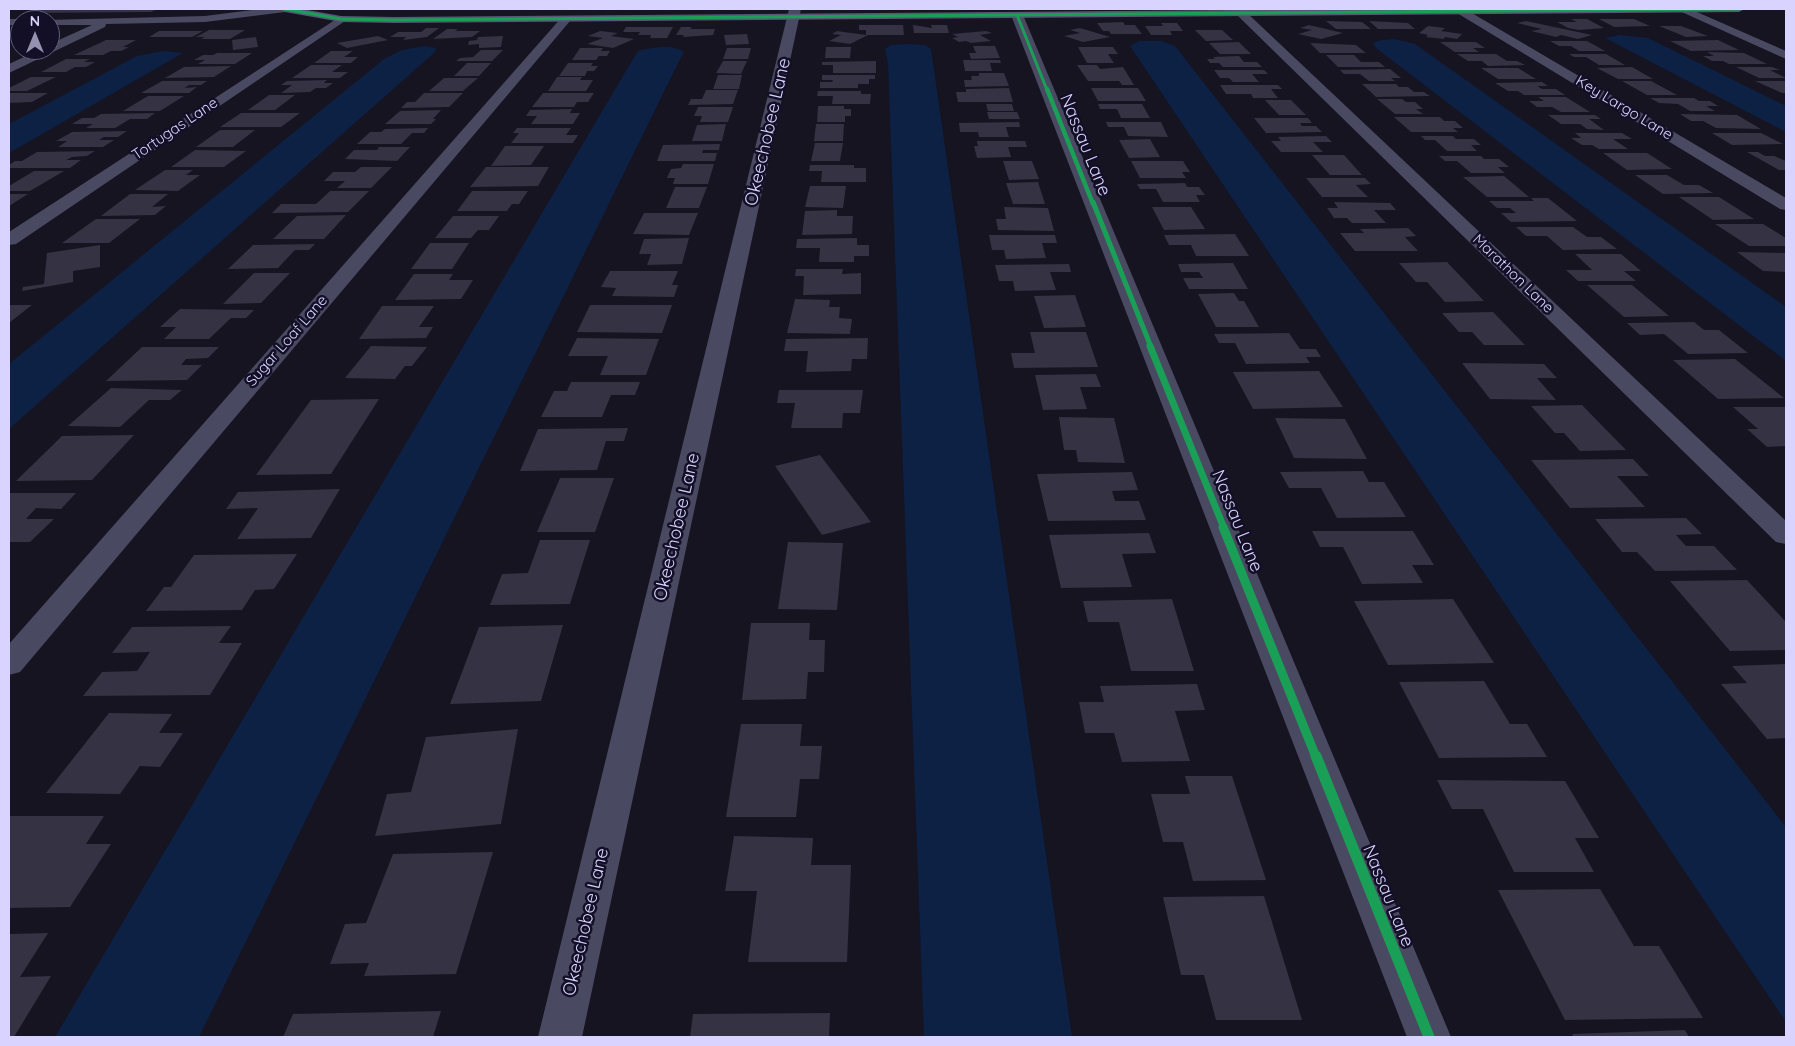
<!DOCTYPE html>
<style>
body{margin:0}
#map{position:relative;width:1795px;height:1046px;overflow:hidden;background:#161421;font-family:Quicksand,sans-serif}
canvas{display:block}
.frame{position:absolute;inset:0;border:10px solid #d9d4ff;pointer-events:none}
.north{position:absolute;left:10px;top:10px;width:50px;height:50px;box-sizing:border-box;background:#130f26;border:1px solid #625e7d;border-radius:50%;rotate:0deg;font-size:14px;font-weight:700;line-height:20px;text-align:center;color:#d9d4ff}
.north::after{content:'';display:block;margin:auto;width:18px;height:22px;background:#9591b1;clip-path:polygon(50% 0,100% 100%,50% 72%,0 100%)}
</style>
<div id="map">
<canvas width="1795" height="1046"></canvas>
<div class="frame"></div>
<div class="north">N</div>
</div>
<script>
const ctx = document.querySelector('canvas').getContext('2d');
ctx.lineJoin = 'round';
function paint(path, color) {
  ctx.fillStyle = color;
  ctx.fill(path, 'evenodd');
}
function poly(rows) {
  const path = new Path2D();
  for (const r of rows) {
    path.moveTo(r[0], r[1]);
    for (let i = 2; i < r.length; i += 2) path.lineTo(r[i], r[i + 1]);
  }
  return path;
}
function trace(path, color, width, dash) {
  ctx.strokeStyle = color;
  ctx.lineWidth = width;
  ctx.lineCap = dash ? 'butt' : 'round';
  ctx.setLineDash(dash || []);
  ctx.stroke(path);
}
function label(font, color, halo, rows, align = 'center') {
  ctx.font = font + ' Quicksand,sans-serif';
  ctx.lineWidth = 5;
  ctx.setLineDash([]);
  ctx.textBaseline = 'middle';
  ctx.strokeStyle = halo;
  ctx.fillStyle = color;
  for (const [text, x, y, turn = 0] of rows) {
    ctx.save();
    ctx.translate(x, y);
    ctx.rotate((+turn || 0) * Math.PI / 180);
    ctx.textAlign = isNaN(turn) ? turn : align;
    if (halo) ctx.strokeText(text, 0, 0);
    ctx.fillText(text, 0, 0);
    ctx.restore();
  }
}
paint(poly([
 [1620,35,1648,38,1786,106,1786,132,1605,38],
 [1394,39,1415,44,1786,307,1786,361,1376,48,1373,43,1381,40],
 [1139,41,1161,41,1175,46,1786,827,1786,1022,1130,46],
 [907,44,925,45,931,49,1072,1037,924,1037,888,63,885,49,891,45],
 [425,46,436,48,435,52,9,429,9,364,384,59,402,50],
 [660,47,671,47,684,51,199,1037,55,1037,636,54,640,50],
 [163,51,183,53,9,153,9,124,137,56]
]), '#0d2144');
paint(poly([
 [34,9,157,9,151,12,25,13],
 [1571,19,1587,19,1604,28,1579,30,1568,28,1557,22,1577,22],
 [1599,19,1634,19,1650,26,1614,27],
 [1326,21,1362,22,1371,29,1336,29],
 [1369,21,1408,23,1415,29,1378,29],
 [1526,21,1592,35,1578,39,1561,35,1556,37,1531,31,1542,29,1517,23],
 [1123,22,1125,25,1135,25,1142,34,1111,34,1109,31,1103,31,1097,23],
 [1161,23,1177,23,1183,31,1170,31,1172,35,1151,35,1145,26,1163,26],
 [859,25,903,25,904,35,868,35,850,44,829,41,841,35,832,34,837,31,866,35,866,30,859,30],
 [913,25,932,28,931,25,947,25,949,33,914,33],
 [1309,25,1343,33,1321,39,1298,34,1312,30,1300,28],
 [1428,26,1445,28,1441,31,1462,34,1457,39,1445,37,1444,39,1426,37,1428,35,1419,33],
 [1659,26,1681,26,1708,36,1686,37],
 [626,27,673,27,667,38,650,38,651,35,638,35,640,32,623,32],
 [681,27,692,27,690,29,715,29,713,35,683,37,684,35,676,35],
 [426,28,439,28,427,37,403,40,406,37,390,37,398,32,421,32],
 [1080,28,1110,37,1083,42,1064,36,1080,33,1070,30],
 [447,29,458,29,455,31,480,31,472,37,433,39],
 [209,30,245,30,230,39,201,39,205,37,196,37],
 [1195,30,1222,30,1233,40,1206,41],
 [159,31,203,31,192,37,149,37],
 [600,31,618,33,611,36,634,39,613,48,587,44,603,38,588,36],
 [986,31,992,33,980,35,991,41,971,43,966,41,959,42,952,38,958,37,952,34],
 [747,34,749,44,726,45,724,35],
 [378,36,388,40,347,48,337,43],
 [503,36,501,47,479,48,479,44,468,45,469,41,477,40,478,37],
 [256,37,258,47,233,50,232,40],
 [106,40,136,40,123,47,129,47,121,51,111,51,103,55,74,55],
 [1718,40,1739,50,1691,51,1670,41],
 [1550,41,1587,41,1605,51,1579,51,1571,46,1559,46],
 [1239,42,1251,54,1220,54,1209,43],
 [1440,42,1476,42,1485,48,1473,48,1479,52,1455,52],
 [1310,43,1356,45,1366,53,1320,53],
 [973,46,995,46,1000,58,971,59,969,53,976,53],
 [826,47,851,47,850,58,825,58],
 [1078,47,1113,47,1118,54,1108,54,1114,63,1087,63],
 [580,48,603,48,601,51,610,51,607,56,599,56,596,60,572,60],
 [727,48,751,48,748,59,723,59],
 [481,50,503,50,492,61,456,61,460,58,473,57],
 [331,51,353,51,344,57,358,57,351,63,314,63],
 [1707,52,1744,53,1767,64,1729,64,1723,61,1712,61,1703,56,1714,56],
 [217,53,252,53,235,64,198,64,205,60,194,60,203,55,213,55],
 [1457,54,1496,54,1507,61,1517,61,1525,65,1488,66,1482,61,1468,61],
 [1569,54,1606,54,1625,65,1599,65,1586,57,1574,57],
 [1326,55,1354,55,1361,62,1379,62,1385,67,1338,67],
 [1239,56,1244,62,1257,62,1262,67,1223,67,1219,63,1210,63,1207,59,1215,59,1213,57],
 [66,59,90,59,84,62,95,62,86,67,75,67,66,72,41,72],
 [963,60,1000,60,1001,63,990,63,992,71,965,71],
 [723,61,747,61,741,74,716,73],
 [876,61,876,73,833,73,833,65,822,65,822,62],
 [467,63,491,63,479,76,454,76],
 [568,63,593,63,591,66,598,66,594,71,587,71,585,76,559,76],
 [311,65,342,65,332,72,348,72,340,78,292,78],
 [1077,65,1097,65,1100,69,1123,67,1134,85,1122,85,1119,81,1088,81],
 [231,66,214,77,165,78,184,67],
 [1632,67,1653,79,1618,79,1597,68],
 [1736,67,1772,67,1780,70,1770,70,1786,78,1759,78],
 [1481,68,1518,68,1536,79,1498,79],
 [1390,69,1401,78,1391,78,1395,81,1369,81,1360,74,1344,74,1340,70],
 [1214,70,1264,70,1268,74,1252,74,1259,82,1233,82,1229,78,1220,78],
 [979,73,1004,73,1009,86,965,87,964,80,972,80,971,76,979,76],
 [718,75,742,75,739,89,713,89],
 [822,75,875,75,875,79,869,79,869,84,858,84,858,88,820,88,820,82,832,82,833,80,822,80],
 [31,77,56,77,27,91,9,91,9,88],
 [557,77,582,77,580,80,593,80,586,91,548,91],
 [444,78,478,78,463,91,429,91],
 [327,80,324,83,333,83,326,88,316,88,310,92,281,93,292,85,281,85,287,81],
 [162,81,207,81,201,85,189,85,185,88,197,87,189,93,141,93],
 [1622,81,1651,81,1677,95,1647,95],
 [1755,81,1786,81,1786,93,1782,93],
 [1542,82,1548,86,1537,86,1542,89,1556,89,1565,95,1524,95,1518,91,1508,91,1495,83],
 [1362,84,1396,84,1399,87,1408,87,1414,92,1424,92,1430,96,1376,97],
 [1220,85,1278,85,1282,89,1271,89,1278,98,1253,98,1251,94,1226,94],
 [1009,88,1013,102,958,102,956,92,966,92,966,89],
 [1091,88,1138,88,1146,101,1098,101],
 [706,90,738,90,733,104,688,105,691,99,702,99],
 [818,91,861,91,861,94,871,94,870,104,832,104,833,96,817,96],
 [9,93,48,93,32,102,9,103],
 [424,93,463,93,449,107,401,108,407,102,415,102],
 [543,93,594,93,588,102,577,102,574,107,532,107],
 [269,95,295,95,275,110,248,110],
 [148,96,184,96,160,111,123,111],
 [1538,97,1566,97,1590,112,1561,112,1552,107,1537,107,1529,101,1544,101],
 [1650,98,1694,98,1699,101,1710,101,1718,106,1706,106,1715,111,1690,111,1678,104,1659,103],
 [1377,99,1402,99,1406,102,1415,102,1423,109,1416,109,1423,114,1395,114],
 [1265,100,1291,100,1306,115,1279,115],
 [986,104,1012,104,1014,111,988,111],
 [1098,104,1142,104,1150,118,1121,118,1117,109,1100,109],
 [818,106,844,106,844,109,851,109,851,116,845,116,845,122,817,122],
 [698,107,733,107,728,122,700,122,702,116,694,116],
 [572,109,570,113,580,113,573,124,531,124,537,116,526,116,530,110],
 [441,110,433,119,436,119,431,124,385,124,400,111],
 [987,112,1017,112,1020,119,989,119],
 [155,113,147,119,130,119,115,128,86,128,93,124,72,124,82,118,94,118,101,114],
 [241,113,300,113,281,127,220,127],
 [1680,114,1737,115,1761,129,1716,128,1703,121,1691,121],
 [1548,115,1595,115,1601,119,1589,119,1604,130,1587,129,1580,124,1561,124],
 [1394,117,1440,117,1444,121,1455,121,1463,128,1453,128,1458,132,1411,132],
 [1254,118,1308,118,1312,123,1300,123,1302,126,1316,126,1322,132,1266,133],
 [1019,122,1020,127,1006,127,1009,137,979,137,978,132,960,132,959,123],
 [1106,122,1161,122,1168,137,1128,136,1124,127,1108,127],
 [726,124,722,141,692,141,697,125],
 [816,124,844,124,843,141,814,141],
 [428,128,424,133,412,133,401,144,357,144,370,132,381,132,385,129],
 [517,128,571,128,566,135,578,135,573,143,511,143,519,133,513,133],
 [220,130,255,130,233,147,196,147],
 [127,131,118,137,104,137,99,140,114,140,103,147,58,147,67,141,56,141,72,132],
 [1575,133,1622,133,1632,139,1613,139,1628,149,1599,149,1592,145,1582,145,1571,138,1581,138],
 [1712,133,1761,133,1783,144,1732,145],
 [1326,136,1332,142,1313,142,1323,152,1281,152,1271,141,1281,141,1278,137],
 [1421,136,1453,136,1456,139,1474,139,1481,145,1471,145,1477,151,1447,151,1435,140,1425,140],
 [1150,139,1160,157,1129,158,1119,140],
 [977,141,1025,141,1027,147,1008,147,1011,157,977,158,974,146,978,146],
 [815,143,843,143,840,161,811,161],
 [720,144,719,150,703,150,702,153,717,153,715,161,657,161,663,145],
 [505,146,544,146,531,165,491,166],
 [379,147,410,147,397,161,345,159,354,150,377,150],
 [195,150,246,151,224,167,171,167],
 [95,151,87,156,72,157,66,160,81,160,70,168,9,168,9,165,15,161,22,161,37,152],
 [1747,152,1758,152,1765,156,1774,156,1786,161,1786,170,1779,170],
 [1603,153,1647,153,1672,169,1627,170],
 [1312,155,1344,155,1362,175,1330,175],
 [1439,156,1481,156,1484,159,1499,159,1509,167,1498,167,1505,173,1471,173,1457,161,1445,161],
 [1003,161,1032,161,1039,179,1009,180],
 [1131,161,1183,161,1190,172,1182,172,1186,178,1140,178],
 [683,164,714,164,708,184,673,184,675,178,667,178,671,169,681,168],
 [810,165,854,165,854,168,866,168,866,182,821,182,822,171,809,171],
 [361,167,392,167,371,188,337,188,345,181,324,181,333,172,355,172],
 [486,167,549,167,538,186,470,187],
 [165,170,193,170,186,175,200,175,178,191,135,190],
 [34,171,64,171,30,191,9,191,9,186],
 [1635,175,1667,175,1684,185,1699,185,1713,193,1663,194],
 [1504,176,1529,197,1487,197,1463,177],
 [1306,178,1365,178,1371,184,1356,185,1368,197,1322,197],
 [1038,182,1045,204,1013,204,1006,183],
 [1185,183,1187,187,1199,187,1205,195,1196,195,1200,202,1163,202,1156,189,1140,189,1137,184],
 [810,186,846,186,843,208,805,207],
 [675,187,707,187,699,208,666,208],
 [330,191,369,191,348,212,272,213,281,204,316,204],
 [472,191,528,191,519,204,512,204,507,211,457,211],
 [9,194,28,194,9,206],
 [130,194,168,194,152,207,166,206,155,215,101,216],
 [1679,197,1719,197,1754,219,1713,220],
 [1531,198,1548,198,1577,221,1511,222,1501,213,1516,213,1510,208,1497,208,1489,201,1534,201],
 [1334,202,1390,203,1396,210,1374,210,1386,223,1352,223,1347,218,1334,218,1327,208,1338,208],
 [1004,207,1048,208,1054,231,998,230,996,219,1006,219],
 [1152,207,1191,207,1205,229,1164,230],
 [837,210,837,216,853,216,852,234,802,235,805,211],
 [644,213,698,213,689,235,633,234],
 [346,215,324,239,273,239,297,216],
 [453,216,499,216,489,230,478,230,471,238,435,238],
 [96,219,140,219,109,243,62,243],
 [1715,224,1763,224,1786,238,1786,246,1749,246],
 [1516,227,1573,227,1587,237,1601,237,1617,249,1563,250,1547,236,1526,236],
 [1408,228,1416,236,1405,237,1418,251,1355,251,1340,233,1364,233,1360,229],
 [1235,234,1249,256,1196,256,1191,245,1169,245,1164,235],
 [989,235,1055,235,1057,243,1042,243,1046,258,1006,259,1004,250,992,250],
 [689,238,682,264,647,265,651,254,639,254,644,239],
 [857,238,857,245,869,245,869,256,854,256,854,262,819,262,820,248,796,248,797,239],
 [430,243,469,243,452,269,411,269],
 [315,244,309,250,295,250,278,268,228,269,253,245],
 [100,245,100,267,73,271,73,282,22,291,23,287,44,284,47,253],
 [1737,252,1786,253,1786,272,1763,271],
 [1575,254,1621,254,1641,271,1624,271,1636,281,1578,281,1566,270,1592,270],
 [1447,262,1484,301,1445,302,1427,282,1416,282,1399,263],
 [1233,263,1248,289,1189,289,1183,278,1203,278,1199,272,1181,272,1178,264],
 [1069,264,1071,272,1050,272,1056,290,1015,291,1013,281,999,281,995,265],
 [796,269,843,269,842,274,861,273,861,294,803,295,804,276,795,276],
 [610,271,678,271,672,285,678,285,674,297,612,296,616,288,601,287],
 [254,273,290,273,261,303,223,304],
 [414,274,453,274,449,280,473,280,461,299,395,300],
 [1587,285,1632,285,1669,316,1624,317],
 [1234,293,1239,301,1244,301,1259,327,1216,327,1198,294],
 [1075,295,1086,327,1044,328,1034,296],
 [795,299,830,300,829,307,840,307,839,318,852,319,850,334,787,333],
 [9,305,32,305,9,323],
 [590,305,672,305,662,333,577,332],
 [382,306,434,306,419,327,433,327,426,338,359,339],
 [180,309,254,310,246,318,231,318,209,339,164,339,176,327,160,327],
 [1493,312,1525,345,1484,345,1472,332,1459,332,1442,313],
 [1694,322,1704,330,1719,330,1748,353,1688,354,1664,334,1640,335,1627,323],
 [1030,332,1086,332,1098,367,1014,368,1011,353,1035,353],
 [1289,333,1300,349,1316,349,1321,357,1306,357,1310,363,1246,364,1235,343,1219,343,1214,334],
 [577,338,659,339,646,375,600,375,608,356,568,356],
 [868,338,867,359,852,359,851,371,806,372,808,351,784,351,786,339],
 [371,346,427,347,412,366,405,366,395,379,345,378],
 [142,347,219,347,208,358,186,359,181,365,202,365,187,380,106,381],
 [1735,359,1784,398,1718,399,1673,360],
 [1462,363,1544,364,1557,378,1537,378,1556,400,1490,399],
 [1319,371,1343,407,1253,409,1233,372],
 [1096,374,1101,387,1080,387,1087,409,1043,410,1035,375],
 [571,382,640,382,635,395,611,395,602,417,541,417,554,391,567,391],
 [111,388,182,390,170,400,149,400,120,427,68,426],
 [779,390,863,390,860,413,843,413,842,428,791,428,795,403,777,403],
 [379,399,331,474,256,475,311,400],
 [1582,405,1626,450,1580,451,1564,433,1555,433,1531,406],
 [1733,407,1786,407,1786,446,1767,447,1747,429,1758,429],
 [1059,417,1114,418,1125,463,1078,462,1076,450,1064,450],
 [1275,418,1345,419,1367,459,1294,458],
 [628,428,624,441,606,441,597,470,520,471,538,429],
 [134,435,92,480,16,481,62,436],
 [820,455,871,522,822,535,775,466],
 [1633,459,1649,476,1617,476,1645,507,1570,508,1531,460],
 [1363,471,1369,482,1384,482,1406,517,1337,518,1321,488,1289,488,1280,472],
 [1132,472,1138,490,1112,491,1115,501,1139,501,1146,520,1048,521,1037,474],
 [560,478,614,478,595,532,537,532],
 [340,489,311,538,237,539,258,508,226,509,238,492],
 [9,493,76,493,61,509,36,508,26,519,54,519,30,542,9,542],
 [1686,518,1702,534,1676,535,1686,546,1714,546,1737,570,1655,571,1637,552,1622,552,1595,519],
 [1312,531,1413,531,1434,565,1412,565,1423,583,1362,584,1343,547,1320,547],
 [1149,533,1156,553,1122,554,1132,587,1061,588,1049,535],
 [540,540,590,540,570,604,490,605,502,574,528,573],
 [788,542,843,543,837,610,778,609],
 [297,554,274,589,255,590,242,610,146,611,164,587,171,587,194,555],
 [1747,580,1786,622,1786,650,1730,651,1670,581],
 [1172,599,1194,671,1131,671,1119,622,1088,622,1083,601],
 [1453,599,1494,663,1388,665,1354,601],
 [751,623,810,623,809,640,825,640,824,672,808,672,806,699,742,700],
 [563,625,541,701,450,704,479,627],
 [231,626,219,643,242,643,210,695,83,696,102,672,137,671,150,652,112,653,132,627],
 [1786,664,1786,738,1767,739,1721,684,1747,683,1732,666],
 [1484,681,1510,724,1527,724,1547,757,1439,758,1399,682],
 [1197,684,1205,710,1175,711,1190,761,1122,762,1114,733,1085,733,1079,702,1104,702,1100,686],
 [109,713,172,714,159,733,183,733,160,767,140,766,120,794,46,793],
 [741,724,802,724,800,746,822,746,819,779,800,779,796,817,726,817],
 [518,729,501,824,375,836,387,794,411,792,426,737],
 [1185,776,1232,776,1266,880,1193,881,1183,842,1163,842,1151,794,1190,794],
 [1437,780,1565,781,1599,838,1575,838,1594,872,1514,872,1483,809,1452,809],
 [9,816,104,816,86,844,111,844,70,907,9,908],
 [734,836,813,838,811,865,851,865,847,962,748,962,757,891,725,891],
 [493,852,456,974,364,976,369,963,330,964,345,924,366,923,393,854],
 [1600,889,1634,946,1659,946,1703,1018,1565,1020,1498,890],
 [1264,896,1302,1020,1216,1020,1204,975,1181,975,1163,897],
 [48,933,20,977,51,976,14,1037,9,1037,9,934],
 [441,1011,433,1037,283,1037,293,1014],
 [830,1013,829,1037,690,1037,693,1014],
 [1685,1030,1689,1037,1574,1037,1572,1034]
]), '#343243');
paint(poly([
 [260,9,291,9,285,12,205,22,106,24,105,27,9,73,9,64,39,50,50,50,50,44,92,25,50,25,50,20,46,20,205,16,260,9],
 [789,9,801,9,582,1037,538,1037,789,9],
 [1457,9,1465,9,1786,198,1786,210,1780,209,1457,13,1455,11,1457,9],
 [1675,9,1690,9,1786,51,1786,59,1675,9],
 [1241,10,1245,11,1786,521,1786,544,1776,542,1237,15,1235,13,1237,11,1241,10],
 [1017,12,1023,15,1451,1037,1407,1037,1011,15,1017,12],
 [341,16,345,17,347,19,345,21,16,244,9,245,9,232,341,16],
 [566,16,570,17,572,19,570,21,20,672,9,675,9,644,562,17,566,16],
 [9,19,20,19,24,20,20,20,20,25,9,25,9,19]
]), '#4a4962');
paint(poly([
 [279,9,302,9,341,16,394,17,1359,9,1745,9,1739,12,394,23,341,22,285,12,279,9]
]), '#575674');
trace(poly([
 [285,9,341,19,394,20,1739,9],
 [1017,15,1047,90]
]), '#1a9f57', 3);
trace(poly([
 [1047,89,1093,204]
]), '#1a9f57', 4.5);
trace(poly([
 [1093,202,1151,347]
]), '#1a9f57', 5);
trace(poly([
 [1150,346,1224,528]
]), '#1a9f57', 7);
trace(poly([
 [1223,527,1316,757]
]), '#1a9f57', 9);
trace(poly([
 [1316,756,1429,1037]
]), '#1a9f57', 11);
label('15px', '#d9d4ff', '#130f26', [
 ["Key Largo Lane",1624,108,31],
 ["Tortugas Lane",175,129,-34],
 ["Marathon Lane",1513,274,44],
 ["Sugar Loaf Lane",287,341,-49]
]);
label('18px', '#d9d4ff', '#130f26', [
 ["Okeechobee Lane",768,132,-77],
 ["Nassau Lane",1085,145,68],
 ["Nassau Lane",1237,521,68],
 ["Okeechobee Lane",677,527,-77],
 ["Nassau Lane",1388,896,68],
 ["Okeechobee Lane",586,922,-77]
]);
</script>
